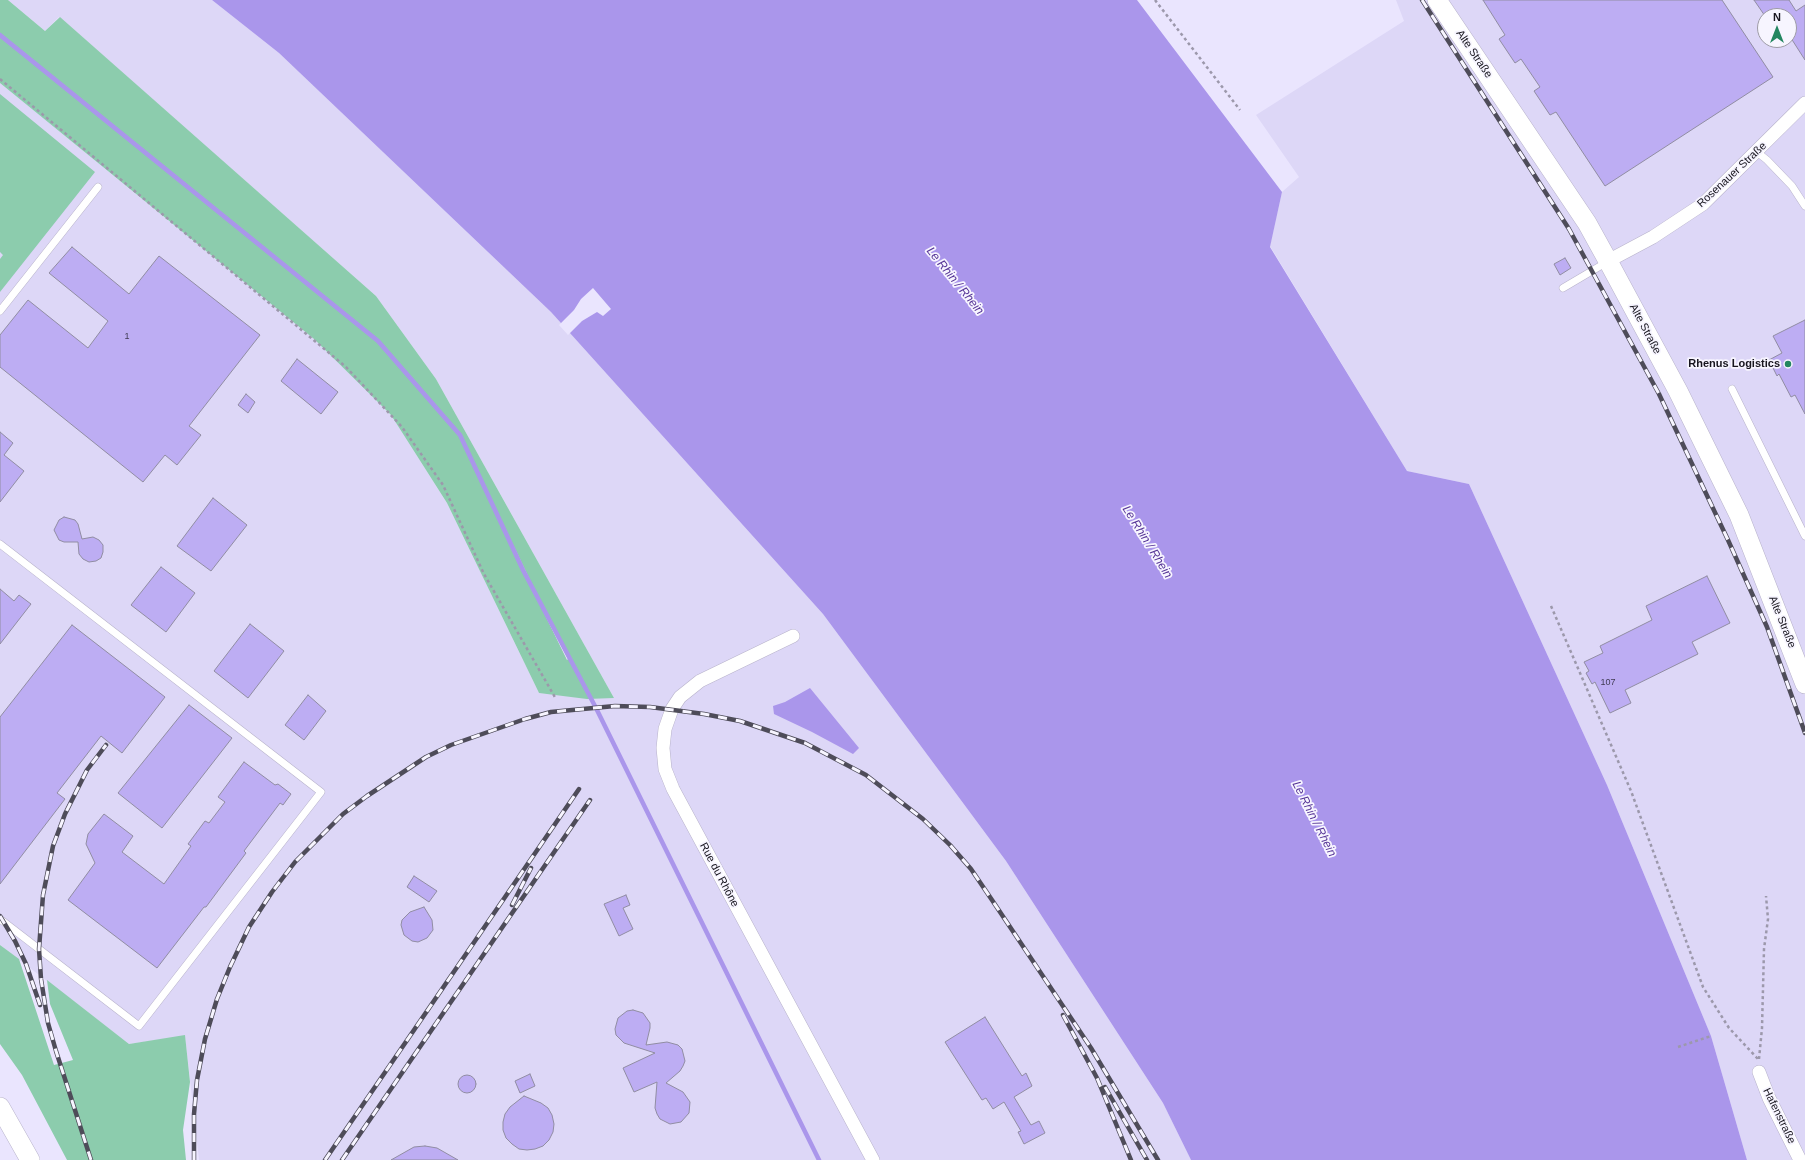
<!DOCTYPE html>
<meta charset="utf-8">
<style>
body{margin:0}
#map{position:relative;width:1805px;height:1160px;overflow:hidden;background:#eae5fe;font-family:Arial,sans-serif}
canvas{display:block}
.north{position:absolute;left:1757px;top:8px;width:40px;height:40px;box-sizing:border-box;background:#f7f5ff;border:1px solid #9d9ba5;border-radius:50%;rotate:0deg;font-size:11px;font-weight:700;line-height:16px;text-align:center;color:#17151e}
.north::after{content:'';display:block;margin:auto;width:14px;height:18px;background:#238660;clip-path:polygon(50% 0,100% 100%,50% 72%,0 100%)}
</style>
<div id="map">
<canvas width="1805" height="1160"></canvas>
<div class="north">N</div>
</div>
<script>
const ctx = document.querySelector('canvas').getContext('2d');
ctx.lineJoin = 'round';
function paint(path, color) {
  ctx.fillStyle = color;
  ctx.fill(path, 'evenodd');
}
function poly(rows) {
  const path = new Path2D();
  for (const r of rows) {
    if (r.length === 3) {
      path.moveTo(r[0] + r[2], r[1]);
      path.arc(r[0], r[1], r[2], 0, 2 * Math.PI);
      continue;
    }
    path.moveTo(r[0], r[1]);
    for (let i = 2; i < r.length; i += 2) path.lineTo(r[i], r[i + 1]);
  }
  return path;
}
function trace(path, color, width, dash) {
  ctx.strokeStyle = color;
  ctx.lineWidth = width;
  ctx.lineCap = dash ? 'butt' : 'round';
  ctx.setLineDash(dash || []);
  ctx.stroke(path);
}
function label(font, color, halo, rows, align = 'center') {
  ctx.font = font + ' Arial,sans-serif';
  ctx.lineWidth = 3.5;
  ctx.setLineDash([]);
  ctx.textBaseline = 'middle';
  ctx.strokeStyle = halo;
  ctx.fillStyle = color;
  for (const [text, x, y, turn = 0] of rows) {
    ctx.save();
    ctx.translate(x, y);
    ctx.rotate((+turn || 0) * Math.PI / 180);
    ctx.textAlign = isNaN(turn) ? turn : align;
    if (halo) ctx.strokeText(text, 0, 0);
    ctx.fillText(text, 0, 0);
    ctx.restore();
  }
}
paint(poly([
 [8,0,212,0,279,53,551,312,823,614,1006,861,1163,1103,1191,1160,199,1160,185,1036,129,1044,0,945,0,83,314,339,391,415,447,503,539,693,614,698,436,379,376,296,59,17,45,31],
 [1396,0,1805,0,1805,1160,1747,1160,1711,1036,1607,785,1469,484,1407,471,1270,246,1282,192,1299,177,1256,115,1404,21],
 [1765,16,1789,16,1789,40,1765,40]
]), '#ddd7f7');
paint(poly([
 [0,0,8,0,45,31,60,17,376,296,436,379,614,698,587,699,539,693,447,503,391,415,314,339,0,83],
 [480,476,568,659,567,660,523,570],
 [0,94,95,172,0,292,0,259,3,255,0,252],
 [0,945,19,959,54,1065,73,1060,50,1004,47,980,129,1044,185,1035,190,1082,183,1130,186,1160,67,1160,22,1075,0,1044]
]), '#8cccad');
paint(poly([
 [212,0,1137,0,1282,192,1270,247,1407,471,1469,484,1607,785,1711,1036,1747,1160,1191,1160,1163,1103,1006,861,823,614,551,312,279,53],
 [810,688,859,748,853,754,812,732,774,714,773,706,785,702]
]), '#aa96eb');
paint(poly([
 [593,288,611,309,603,316,597,312,582,321,568,335,559,325,574,310,581,299]
]), '#eae5fe');
trace(poly([
 [0,35,378,341,460,435,523,570,596,708,819,1160]
]), '#aa96eb', 4.5);
const building = poly([
 [1483,0,1722,0,1773,77,1605,186,1556,112,1550,115,1534,91,1540,87,1521,59,1515,63,1499,39,1505,35,1483,0],
 [1754,0,1789,0,1796,11,1805,5,1805,60,1789,35,1789,16,1765,16,1754,0],
 [72,247,129,294,159,256,260,335,189,426,201,435,177,465,165,455,143,482,0,367,0,335,28,300,88,348,108,321,49,273,72,247],
 [1565,258,1571,268,1560,275,1554,264,1565,258],
 [1805,320,1805,414,1795,395,1791,397,1779,374,1777,376,1769,360,1782,353,1773,336,1805,320],
 [297,359,338,392,321,414,281,381,297,359],
 [246,394,255,402,248,413,238,405,246,394],
 [0,432,13,443,4,455,24,471,0,502,0,432],
 [213,498,247,525,211,571,177,546,213,498],
 [64,517,75,520,78,524,82,539,93,537,99,540,103,545,103,552,101,558,96,561,89,562,83,559,79,554,78,542,64,542,59,540,54,530,59,520,64,517],
 [161,567,195,593,166,632,131,605,161,567],
 [1707,576,1730,623,1692,642,1698,654,1625,690,1631,703,1610,713,1595,682,1592,684,1586,673,1589,671,1584,662,1603,653,1600,646,1652,620,1646,606,1707,576],
 [0,589,14,601,19,595,31,604,0,644,0,589],
 [250,624,284,651,248,698,214,671,250,624],
 [72,625,165,697,122,753,101,736,57,793,65,799,0,884,0,717,72,625],
 [308,695,326,711,304,740,285,725,308,695],
 [189,705,232,738,162,828,118,793,189,705],
 [244,762,275,785,278,784,291,794,283,805,280,803,244,851,246,853,206,907,204,907,157,968,68,900,95,863,86,844,88,834,104,814,133,836,122,852,164,884,191,846,188,844,205,821,209,823,225,802,218,797,244,762],
 [414,876,437,891,429,902,407,887,414,876],
 [626,895,630,905,623,908,633,929,619,936,604,904,626,895],
 [424,907,432,920,433,930,427,938,418,942,412,941,404,935,401,925,402,920,410,912,424,907],
 [633,1010,643,1013,650,1023,650,1028,646,1045,667,1042,678,1045,682,1049,685,1061,683,1066,680,1071,666,1083,683,1092,690,1102,689,1113,681,1122,670,1124,660,1119,657,1114,655,1108,657,1082,634,1092,623,1068,655,1053,624,1043,616,1035,615,1029,618,1018,627,1011,633,1010],
 [985,1017,1022,1076,1026,1073,1032,1086,1014,1097,1031,1125,1039,1121,1045,1133,1024,1144,1018,1132,1021,1131,1004,1102,993,1109,986,1098,982,1100,945,1042,985,1017],
 [530,1074,535,1086,520,1093,515,1081,530,1074],
 [467,1084,9],
 [524,1096,541,1103,548,1108,552,1115,554,1124,553,1132,549,1140,543,1146,535,1149,527,1150,519,1149,512,1144,506,1138,503,1130,503,1122,505,1114,510,1107,524,1096],
 [425,1146,437,1148,458,1160,391,1160,414,1147,425,1146]
]);
paint(building, '#bdadf3');
trace(building, '#918da3', 1);
const lane = poly([
 [1757,152,1767,160,1792,186,1805,206],
 [1563,288,1607,262],
 [0,311,98,187],
 [1732,389,1805,536],
 [0,544,321,792,139,1026,0,919]
]);
const street = poly([
 [1608,261,1653,237,1703,204,1805,103],
 [793,636,700,681,680,697,672,709,665,729,663,748,665,769,673,789,873,1160],
 [1759,1072,1769,1098,1800,1160]
]);
const secondary = poly([
 [1437,0,1587,223,1608,261,1678,391,1739,515,1805,684],
 [0,1107,30,1160]
]);
trace(lane, '#b8b3cb', 8);
trace(street, '#b8b3cb', 14);
trace(secondary, '#b8b3cb', 20);
trace(poly([
 [1155,0,1240,110],
 [0,79,346,367,402,427,443,485,484,574,556,699],
 [1551,606,1631,791,1703,987,1729,1028,1758,1059],
 [1678,1047,1711,1036],
 [1759,1059,1762,1028,1764,949,1768,919,1766,896]
]), '#9c98ab', 2.5, [3, 3]);
trace(lane, '#fff', 7);
trace(street, '#fff', 13);
trace(secondary, '#fff', 19);
const rail = poly([
 [1422,0,1569,229,1659,394,1728,540,1767,627,1805,733],
 [512,905,531,868],
 [0,916,15,941,26,964,40,1005],
 [1063,1015,1097,1078,1131,1160],
 [1105,1087,1147,1160],
 [91,1160,56,1051,48,1023,41,979,39,949,43,895,53,846,65,814,87,770,106,745],
 [194,1160,194,1114,197,1080,205,1039,217,999,230,967,249,927,272,892,295,862,343,814,367,796,426,757,451,745,525,719,551,712,615,706,650,707,704,714,740,721,805,743,866,775,923,819,950,845,971,869,992,900,1091,1048,1158,1160],
 [325,1160,579,789],
 [342,1160,590,800]
]);
trace(rail, '#4e4c59', 4.5);
trace(rail, '#f7f5ff', 3, [9]);
for (const [x, y, r, color] of [
 [1788,364,4,"#238660"]
]) {
  const dot = new Path2D();
  dot.arc(x, y, r, 0, 2 * Math.PI);
  ctx.fillStyle = color;
  ctx.fill(dot);
  trace(dot, '#f7f5ff', 1.5);
}
label('9px', '#403b53', null, [
 ["1",127,337],
 ["107",1608,683]
]);
label('11px', '#17151e', '#f7f5ff', [
 ["Alte Straße",1474,54,56],
 ["Rosenauer Straße",1732,175,-43],
 ["Alte Straße",1645,329,62],
 ["Alte Straße",1782,622,68],
 ["Rue du Rhône",719,875,62],
 ["Hafenstraße",1779,1116,64]
]);
label('bold 11px', '#17151e', '#f7f5ff', [
 ["Rhenus Logistics",1780,364]
], 'right');
label('italic 12px', '#553496', '#f7f5ff', [
 ["Le Rhin / Rhein",955,281,51],
 ["Le Rhin / Rhein",1147,542,58],
 ["Le Rhin / Rhein",1314,819,63]
]);
</script>
